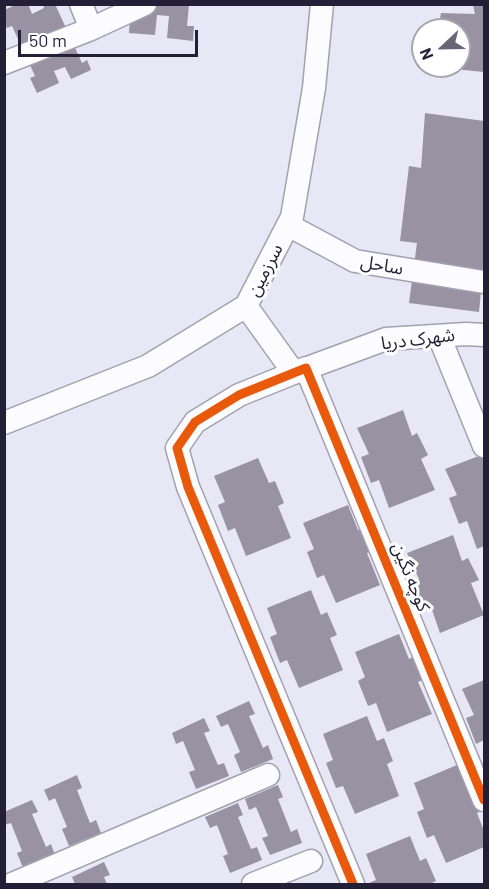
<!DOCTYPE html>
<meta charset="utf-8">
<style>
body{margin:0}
#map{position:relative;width:489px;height:889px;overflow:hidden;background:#e8e7f5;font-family:Barlow,sans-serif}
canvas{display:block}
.frame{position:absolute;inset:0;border:6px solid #231f36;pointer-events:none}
.north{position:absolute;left:411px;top:18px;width:60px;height:60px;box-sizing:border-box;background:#fff;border:2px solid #a7a5af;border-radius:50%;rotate:248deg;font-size:16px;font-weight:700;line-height:24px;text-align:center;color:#231f36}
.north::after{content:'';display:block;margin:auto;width:21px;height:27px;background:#686579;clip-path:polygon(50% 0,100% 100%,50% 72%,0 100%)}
.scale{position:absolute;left:18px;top:30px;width:180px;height:27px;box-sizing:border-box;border:3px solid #231f36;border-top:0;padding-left:8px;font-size:18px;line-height:21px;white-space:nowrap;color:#231f36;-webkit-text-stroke:4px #fff;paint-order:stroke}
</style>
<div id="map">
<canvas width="489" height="889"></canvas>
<div class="frame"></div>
<div class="north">N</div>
<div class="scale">50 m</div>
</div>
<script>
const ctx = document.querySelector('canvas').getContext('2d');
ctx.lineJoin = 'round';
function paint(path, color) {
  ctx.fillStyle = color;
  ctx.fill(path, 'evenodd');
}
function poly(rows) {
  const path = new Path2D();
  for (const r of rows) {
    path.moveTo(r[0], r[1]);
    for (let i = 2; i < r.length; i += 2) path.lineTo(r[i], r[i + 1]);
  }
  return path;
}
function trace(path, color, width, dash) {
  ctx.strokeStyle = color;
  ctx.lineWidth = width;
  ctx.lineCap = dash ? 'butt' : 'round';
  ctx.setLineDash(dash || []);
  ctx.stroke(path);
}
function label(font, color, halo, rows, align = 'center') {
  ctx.font = font + ' Barlow,"Noto Sans Arabic",sans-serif';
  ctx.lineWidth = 6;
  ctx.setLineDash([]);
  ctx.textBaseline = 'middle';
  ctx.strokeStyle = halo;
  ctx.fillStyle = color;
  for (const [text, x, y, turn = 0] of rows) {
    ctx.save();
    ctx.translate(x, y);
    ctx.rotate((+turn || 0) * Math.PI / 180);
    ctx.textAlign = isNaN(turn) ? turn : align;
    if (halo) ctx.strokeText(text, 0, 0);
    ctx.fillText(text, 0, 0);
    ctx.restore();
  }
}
paint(poly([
 [18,4,28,4,32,14,44,8,43,4,55,4,82,63,87,60,91,70,71,79,65,67,54,71,59,83,37,93,30,78,35,76,12,26,7,28,4,22,4,10],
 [139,4,189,4,187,26,194,26,193,41,167,38,169,16,157,15,155,35,129,33,130,18],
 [473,5,484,6,484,72,444,68,444,66,459,66,459,30,438,30,441,13,475,14],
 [425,113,484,121,484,259,479,312,409,303,417,243,400,241,409,166,421,168],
 [403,410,412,436,417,433,428,455,421,459,435,490,389,508,379,480,371,483,361,457,369,454,357,428],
 [484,454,484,546,477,549,467,521,459,524,449,498,457,495,445,469],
 [258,458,269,483,275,481,284,503,278,506,291,538,246,556,235,528,228,531,218,505,225,502,214,476],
 [348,505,358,530,364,528,373,551,367,553,380,585,336,603,324,575,317,578,307,552,314,549,303,523],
 [453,535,462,561,468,558,479,580,471,583,484,615,440,633,430,604,421,608,411,582,419,579,407,553],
 [311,590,321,615,327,612,337,635,330,638,343,670,299,688,287,660,280,663,270,637,277,634,267,608],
 [399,634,409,659,415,656,425,679,418,682,432,714,387,732,376,703,368,706,358,681,365,677,355,652],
 [484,680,484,740,476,744,466,718,474,715,462,689],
 [249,701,255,714,249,716,263,748,268,745,273,759,241,772,234,755,240,752,228,724,221,727,216,716],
 [367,716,377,741,384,738,393,761,387,764,399,796,355,814,343,786,336,788,326,763,333,760,323,734],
 [204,718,210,731,204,733,218,765,224,763,229,776,196,789,189,772,195,770,183,741,176,744,172,733],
 [457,765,483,810,477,813,484,831,484,847,446,863,434,835,427,838,417,812,424,809,414,783],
 [77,775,82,788,77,790,90,823,96,820,101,833,69,846,62,829,67,827,55,798,49,801,44,790],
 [278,785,283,797,278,799,291,832,297,829,302,843,270,855,262,838,268,836,256,807,249,810,245,799],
 [32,800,38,812,32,814,46,847,51,844,56,858,24,870,17,853,22,851,11,823,4,825,4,812],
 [238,803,243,815,238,817,251,849,257,847,262,860,230,873,223,856,228,854,217,825,210,828,205,817],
 [410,836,420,861,426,858,436,881,430,884,370,884,369,883,376,880,366,854],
 [104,862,110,875,104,877,107,884,75,884,72,877]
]), '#9892a2');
const street = poly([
 [81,4,91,29],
 [4,63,91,29,145,4],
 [288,225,355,261,484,282],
 [246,306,294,373,386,339,466,334,484,335],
 [439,336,484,446],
 [4,423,148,366,246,306,292,217,314,88,322,4],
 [12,884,268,775],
 [253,884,311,861],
 [353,884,188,487,177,448,195,422,239,395,306,368,484,800]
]);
trace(street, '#a3a1b1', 25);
trace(street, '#fcfbfe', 22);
trace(poly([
 [353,884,188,487,177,448,195,422,239,395,306,368,484,800]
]), '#e8590c', 9);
label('18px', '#231f36', '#fff', [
 ["ساحل",382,265,10],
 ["سرزمین",265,270,-63],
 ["شهرک دریا",418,339,-7],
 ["کوچه نگین",411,577,68]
]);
</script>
